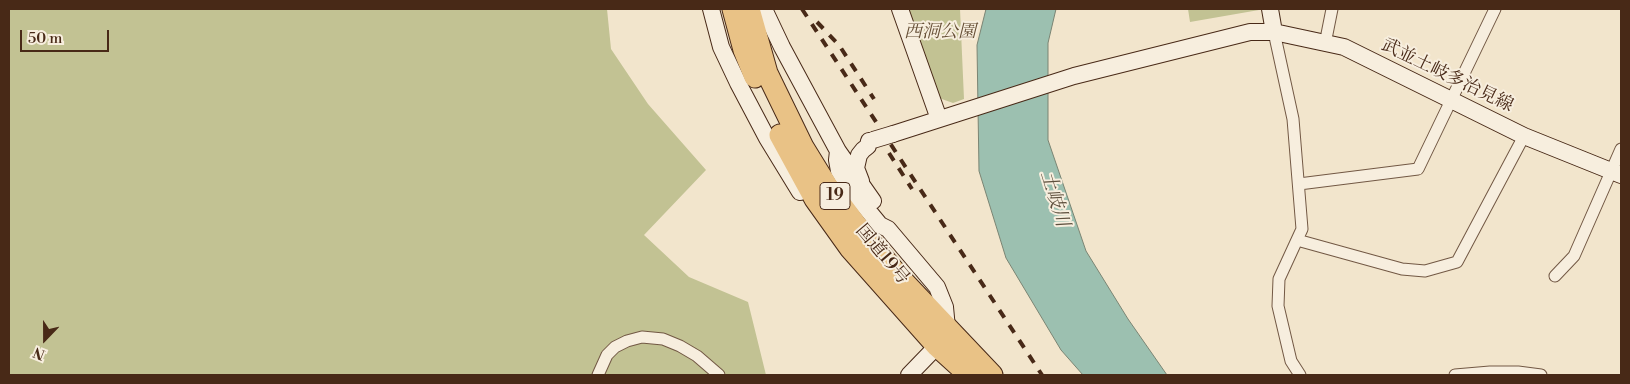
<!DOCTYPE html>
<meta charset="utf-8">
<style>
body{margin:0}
#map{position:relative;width:1630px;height:384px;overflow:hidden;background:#f2e5cc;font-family:"Libre Bodoni",serif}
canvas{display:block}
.frame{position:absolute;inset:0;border:10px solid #482917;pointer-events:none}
.north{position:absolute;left:20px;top:314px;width:50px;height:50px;-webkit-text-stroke:4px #f7eede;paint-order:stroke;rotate:202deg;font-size:14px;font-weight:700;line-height:20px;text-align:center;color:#482917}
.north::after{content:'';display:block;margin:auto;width:18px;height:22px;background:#482917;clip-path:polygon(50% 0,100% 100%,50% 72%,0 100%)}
.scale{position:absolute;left:20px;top:30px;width:89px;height:22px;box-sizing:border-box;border:2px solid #482917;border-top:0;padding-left:6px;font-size:15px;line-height:18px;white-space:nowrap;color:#482917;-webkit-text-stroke:4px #f7eede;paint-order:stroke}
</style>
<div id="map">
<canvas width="1630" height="384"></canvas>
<div class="frame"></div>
<div class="north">N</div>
<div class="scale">50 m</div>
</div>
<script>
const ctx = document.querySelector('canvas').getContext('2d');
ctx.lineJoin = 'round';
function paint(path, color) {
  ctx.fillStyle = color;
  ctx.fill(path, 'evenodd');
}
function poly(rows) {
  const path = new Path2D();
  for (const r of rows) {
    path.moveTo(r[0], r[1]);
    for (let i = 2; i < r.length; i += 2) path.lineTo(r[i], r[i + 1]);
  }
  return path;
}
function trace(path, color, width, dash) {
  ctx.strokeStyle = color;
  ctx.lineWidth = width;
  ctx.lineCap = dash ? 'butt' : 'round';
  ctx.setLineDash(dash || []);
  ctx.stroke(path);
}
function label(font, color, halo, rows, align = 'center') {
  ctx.font = font + ' "Libre Bodoni","Noto Serif JP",serif';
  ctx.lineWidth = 4;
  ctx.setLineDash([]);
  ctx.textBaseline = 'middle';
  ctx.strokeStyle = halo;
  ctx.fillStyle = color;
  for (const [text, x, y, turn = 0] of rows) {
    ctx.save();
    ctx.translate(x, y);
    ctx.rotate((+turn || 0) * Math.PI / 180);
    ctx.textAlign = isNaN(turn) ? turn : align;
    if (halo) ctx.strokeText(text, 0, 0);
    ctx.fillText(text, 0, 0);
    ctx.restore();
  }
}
paint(poly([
 [9,9,607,9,611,49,648,104,706,170,644,235,689,277,748,302,766,375,9,375],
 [908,9,960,9,964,99,953,103,939,98],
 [1188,9,1259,9,1259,10,1190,22]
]), '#c2c293');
const water = poly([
 [986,9,1056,9,1048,43,1048,140,1086,251,1128,319,1167,375,1083,375,1061,350,1006,258,979,171,977,45,986,9]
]);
paint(water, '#9cc0b0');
trace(water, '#7a8473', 1);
const street = poly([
 [1274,32,1293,119,1302,229,1279,279,1278,306,1291,361,1300,375],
 [1325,44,1332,9],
 [1299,184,1418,169,1495,9],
 [1297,240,1402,269,1425,271,1457,262,1524,136],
 [1555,276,1574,256,1621,149],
 [598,375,607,355,615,347,627,341,642,337,663,339,680,346,697,356,719,375],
 [1455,375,1490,372,1518,372,1541,375]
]);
const secondary = poly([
 [711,9,721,47,738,83,767,138,800,192],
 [764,9,782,47,838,151,873,201],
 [900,9,939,119],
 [1270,9,1274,32,1344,47,1524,136,1621,175],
 [893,134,1074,76,1250,32,1274,32],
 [838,151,837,160,839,171,848,186,880,225,888,229,937,287,945,307,947,328,937,346,909,375],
 [861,181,856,168,859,155,863,150,868,146,869,141]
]);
const highway = poly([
 [733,9,744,50,755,77],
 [749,9,767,73,803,147,827,186,857,226,900,278,992,375],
 [780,135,815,199,850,248,937,346,969,375]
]);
trace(street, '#725844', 13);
trace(secondary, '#482917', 18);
trace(highway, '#482917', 23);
trace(street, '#f7eede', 11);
trace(secondary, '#f7eede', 16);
trace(highway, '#e9c286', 21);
trace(poly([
 [802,9,1042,375],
 [817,22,839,45,874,99],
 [889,153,912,189]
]), '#482917', 4, [9, 9]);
const secondaryBridge = poly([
 [873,140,893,134]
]);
trace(secondaryBridge, '#482917', 18, []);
trace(secondaryBridge, '#f7eede', 16);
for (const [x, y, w] of [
 [835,196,30]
]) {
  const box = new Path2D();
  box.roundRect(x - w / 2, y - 13.5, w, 27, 4);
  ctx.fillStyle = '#f7eede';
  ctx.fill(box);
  trace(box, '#482917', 1);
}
label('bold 16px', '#482917', null, [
 ["19",835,196]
]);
label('italic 18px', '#664f36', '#f7eede', [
 ["西洞公園",940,33]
]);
label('18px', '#482917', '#f7eede', [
 ["武並土岐多治見線",1447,76,26],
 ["国道19号",882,255,50]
]);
label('italic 19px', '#5d4f3d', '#f7eede', [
 ["土岐川",1054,199,73]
]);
</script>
